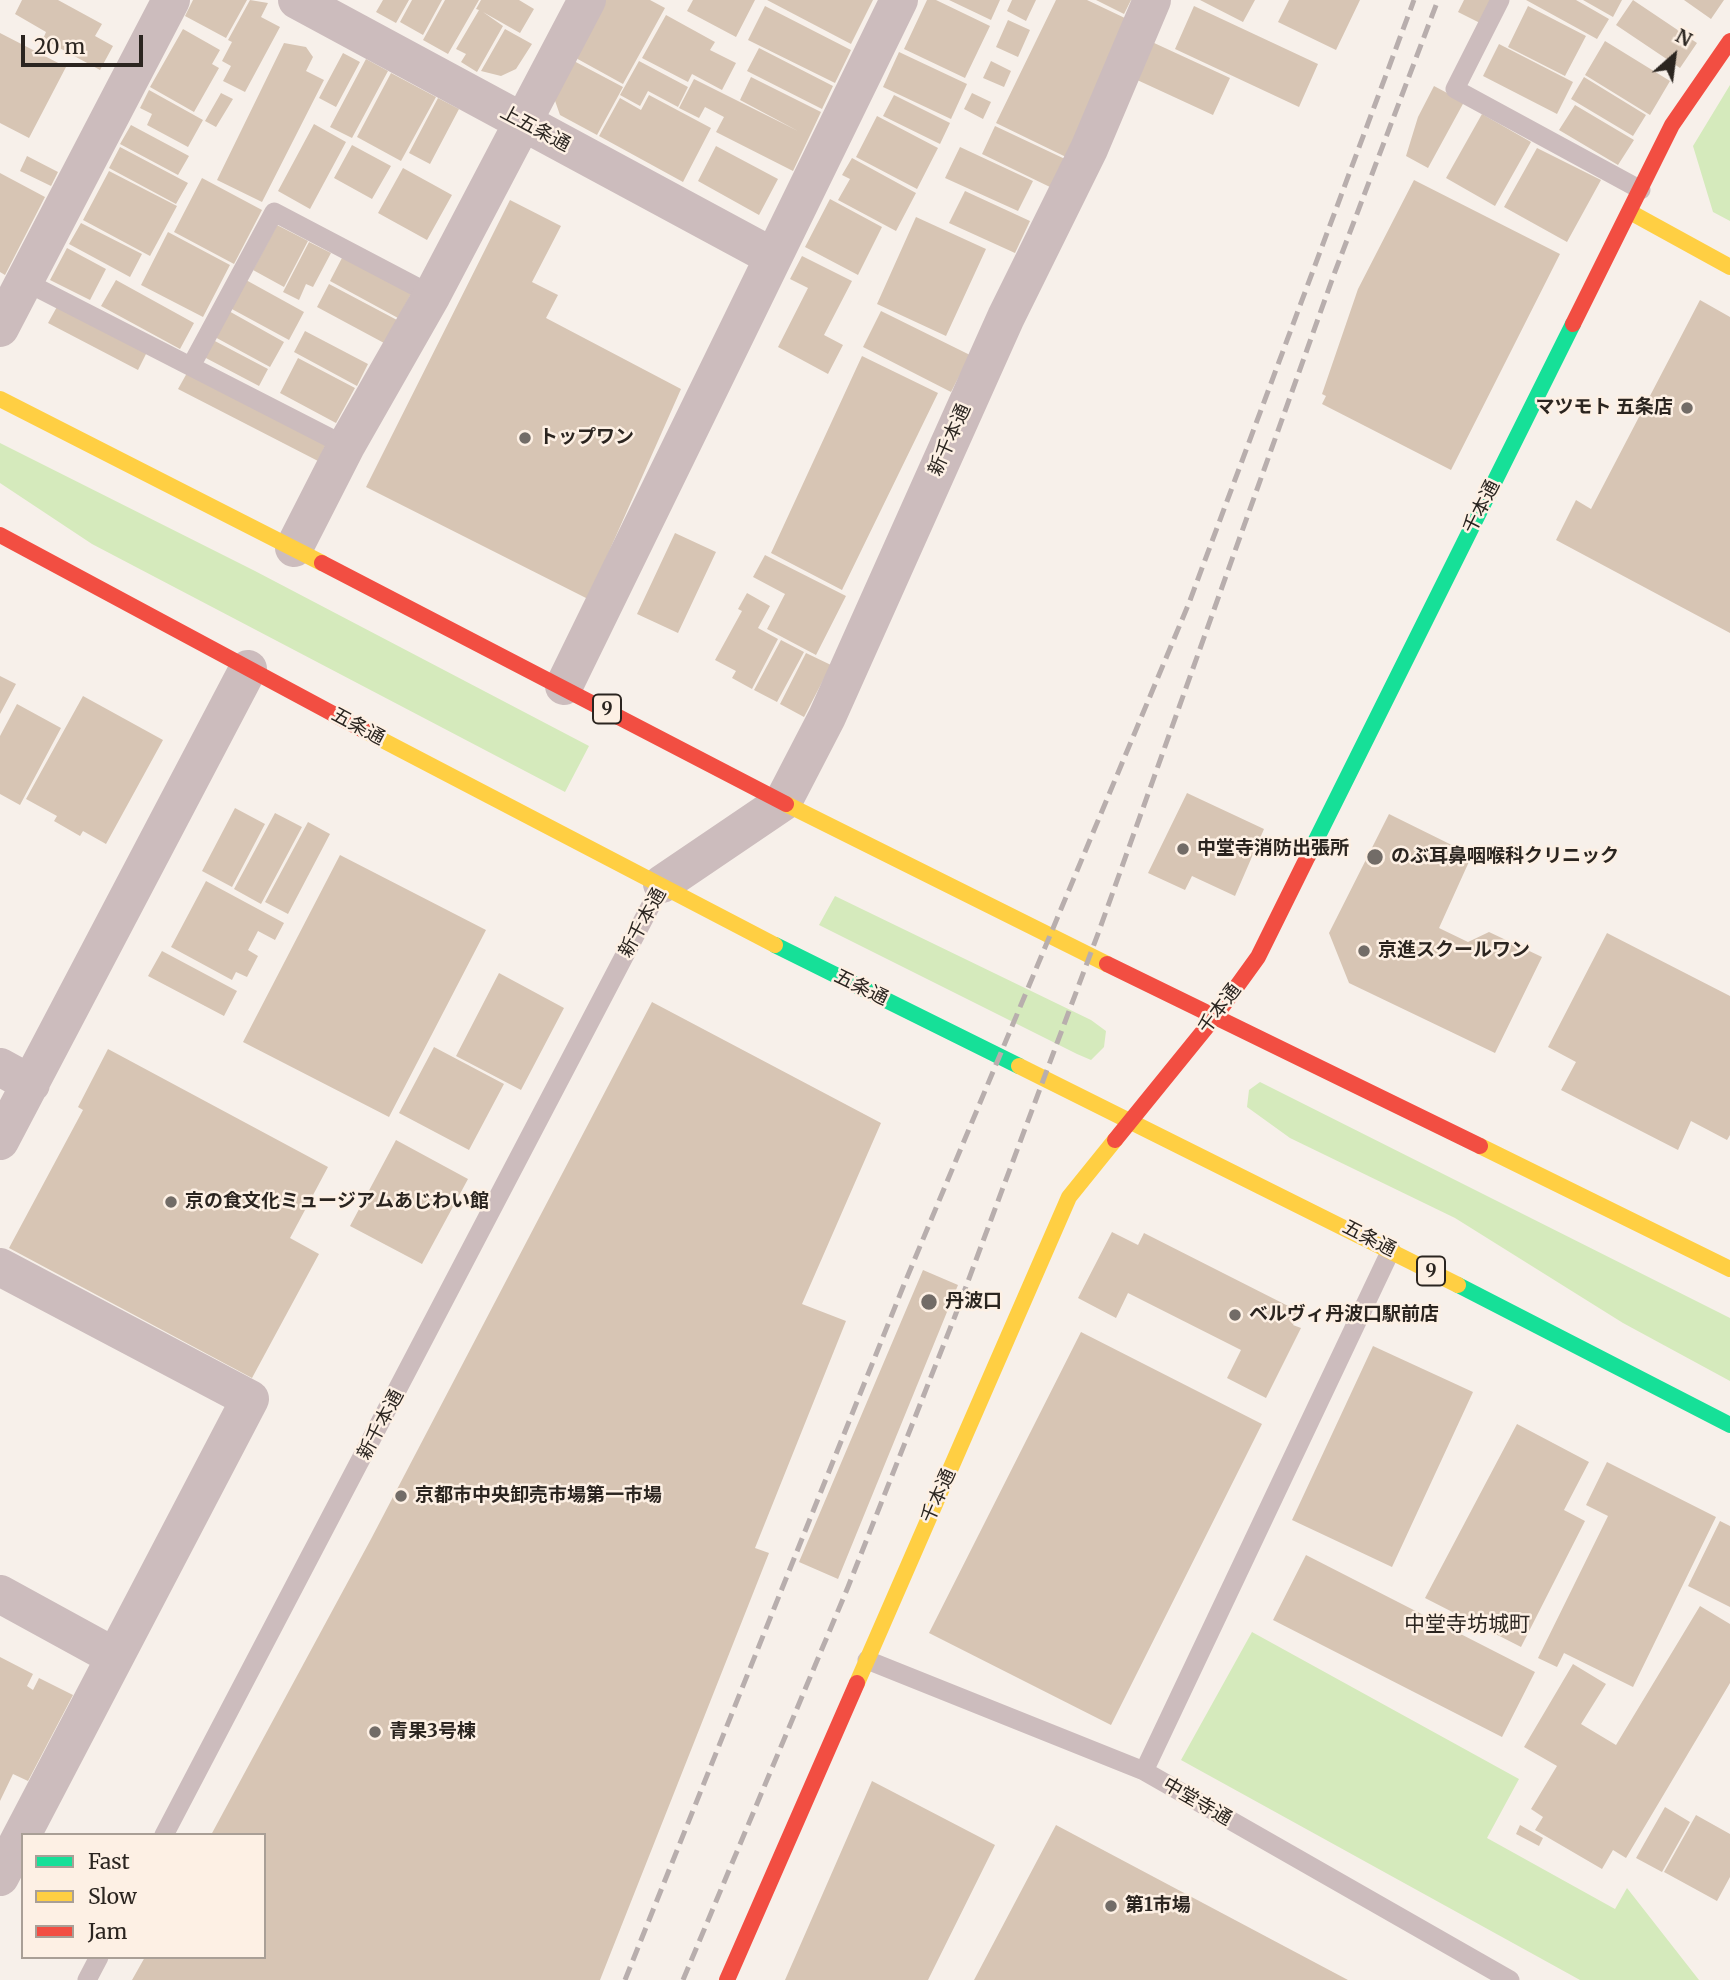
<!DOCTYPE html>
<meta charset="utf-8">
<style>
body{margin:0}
#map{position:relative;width:1730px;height:1980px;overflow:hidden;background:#f7f0ea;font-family:Merriweather,serif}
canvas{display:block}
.legend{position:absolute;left:21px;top:1833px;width:245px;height:126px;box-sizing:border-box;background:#fdf0e4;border:2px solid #a99f96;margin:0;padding:9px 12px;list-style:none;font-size:21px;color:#2b2520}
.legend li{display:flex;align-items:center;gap:14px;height:35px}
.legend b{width:35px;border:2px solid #a99f96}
.north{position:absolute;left:1639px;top:21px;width:70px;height:70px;-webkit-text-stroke:5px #fdf0e4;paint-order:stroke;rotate:28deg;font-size:19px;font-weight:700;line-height:28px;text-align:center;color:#2b2520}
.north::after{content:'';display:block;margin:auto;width:24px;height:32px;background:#2b2520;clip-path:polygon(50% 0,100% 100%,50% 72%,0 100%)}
.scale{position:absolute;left:21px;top:35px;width:122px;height:32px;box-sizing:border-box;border:4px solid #2b2520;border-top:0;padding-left:9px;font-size:21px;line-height:24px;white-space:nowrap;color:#2b2520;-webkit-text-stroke:5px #fdf0e4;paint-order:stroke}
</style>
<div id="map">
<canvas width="1730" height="1980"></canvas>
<ul class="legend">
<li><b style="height:9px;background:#16e098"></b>Fast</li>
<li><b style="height:9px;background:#ffcf43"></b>Slow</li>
<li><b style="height:9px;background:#f24e42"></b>Jam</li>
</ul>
<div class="north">N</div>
<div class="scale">20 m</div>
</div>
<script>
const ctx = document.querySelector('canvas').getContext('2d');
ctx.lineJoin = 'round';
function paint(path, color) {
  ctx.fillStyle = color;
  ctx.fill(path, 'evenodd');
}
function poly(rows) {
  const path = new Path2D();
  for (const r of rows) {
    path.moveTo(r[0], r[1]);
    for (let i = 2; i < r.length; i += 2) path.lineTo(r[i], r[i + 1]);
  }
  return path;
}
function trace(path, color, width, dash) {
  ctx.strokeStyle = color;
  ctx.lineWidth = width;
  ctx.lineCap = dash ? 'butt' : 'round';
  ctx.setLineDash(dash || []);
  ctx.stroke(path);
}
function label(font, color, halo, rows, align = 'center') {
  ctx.font = font + ' Merriweather,"Noto Sans JP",serif';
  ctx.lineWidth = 5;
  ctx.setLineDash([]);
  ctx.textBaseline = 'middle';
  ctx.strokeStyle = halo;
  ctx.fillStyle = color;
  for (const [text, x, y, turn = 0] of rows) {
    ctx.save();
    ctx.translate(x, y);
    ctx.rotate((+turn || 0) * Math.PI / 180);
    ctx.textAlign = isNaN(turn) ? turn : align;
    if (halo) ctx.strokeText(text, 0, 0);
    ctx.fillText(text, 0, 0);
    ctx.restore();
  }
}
paint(poly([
 [1730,85,1730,221,1713,212,1693,146],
 [0,443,255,571,589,746,565,792,92,544,0,483],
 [835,896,1091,1020,1106,1031,1104,1047,1091,1060,1077,1054,819,925],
 [1260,1082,1730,1318,1730,1381,1623,1323,1455,1218,1290,1138,1247,1107,1249,1090],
 [1252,1632,1519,1779,1487,1838,1615,1909,1627,1888,1699,1980,1580,1980,1181,1760]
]), '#d5eabc');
paint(poly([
 [22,0,58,0,102,24,95,36,113,46,100,70,43,39,46,32,15,14],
 [193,0,247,0,226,38,185,16],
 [250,0,268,3,261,17,280,27,245,92,223,81,231,66,222,61,232,42,228,40],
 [383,0,409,0,396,23,376,12],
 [412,0,442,0,423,35,400,22],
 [445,0,479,0,448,54,423,40],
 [481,0,519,0,534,9,520,33,483,12,503,26,477,72,461,62,466,54,456,49,479,10,476,9],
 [605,0,650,0,665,8,623,84,574,57],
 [693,0,755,0,736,37,687,11],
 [767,0,873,0,851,44],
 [927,0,936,0,990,26,965,78,904,49],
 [949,0,1000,0,991,20],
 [1012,0,1036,0,1026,21,1007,11],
 [1056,0,1087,0,1127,19,1066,157,996,123],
 [1096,0,1131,0,1124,14],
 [1200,0,1255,0,1243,22],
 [1289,0,1360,0,1336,50,1278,22],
 [1464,0,1492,0,1480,23,1458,12],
 [1526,0,1576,0,1609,19,1597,39],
 [1583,0,1622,0,1613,17],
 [1633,0,1697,43,1680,68,1616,25],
 [1684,0,1724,0,1711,19],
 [765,6,851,50,835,83,748,40],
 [1194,6,1318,64,1299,107,1175,49],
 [1528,6,1586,36,1565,76,1508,47],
 [666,15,715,42,710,50,736,63,722,90,692,74,688,82,642,58],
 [1008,20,1030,30,1018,57,996,47],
 [183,29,220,50,212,64,219,68,194,112,150,87],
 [505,29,532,44,516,69,501,76,481,71],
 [0,33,66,67,29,138,0,123],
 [1605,41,1670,81,1650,115,1585,75],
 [1152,42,1230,78,1213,115,1135,79],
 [284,43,306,47,313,57,306,71,324,80,262,202,217,180],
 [1499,44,1573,82,1557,114,1483,76],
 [759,48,833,86,822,109,747,71],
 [899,52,967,84,951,119,883,87],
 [343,53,360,62,336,107,319,98],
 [366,59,388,71,352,138,330,127],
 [572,60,623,87,597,135,560,115,553,95],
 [639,61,688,87,678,107,648,91,640,106,620,95],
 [991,61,1011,71,1004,87,983,78],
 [391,73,436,97,401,161,357,137],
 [751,77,821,112,793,171,716,132,724,117,705,107,699,118,679,108,694,79,798,131,740,100],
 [1584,77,1646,115,1633,136,1571,99],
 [1434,86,1464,102,1428,168,1406,156,1418,117],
 [149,90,203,120,188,147,147,125,152,114,140,108],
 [221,93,233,99,216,127,205,121],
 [972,93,991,102,983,119,964,109],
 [649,95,711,128,683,182,599,136,620,98,641,110],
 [894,95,950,123,940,144,883,116],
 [438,98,459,109,430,164,409,153],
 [1575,105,1634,140,1618,165,1559,130],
 [1482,114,1531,142,1495,206,1446,178],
 [877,116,938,148,917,189,856,157],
 [314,124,346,142,310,209,278,191],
 [131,125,189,156,178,175,120,144],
 [995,126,1065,159,1052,188,982,154],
 [352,145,391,166,372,199,334,178],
 [716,146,778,179,759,215,698,181],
 [120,147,188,183,176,204,109,168],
 [960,147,1033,181,1018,211,945,178],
 [1537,148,1601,180,1567,242,1504,207],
 [27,156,58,172,51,186,20,171],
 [852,158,916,193,896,231,838,200,850,179,842,175],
 [403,168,452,195,427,240,378,213],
 [109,171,177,206,150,256,83,220],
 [0,173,45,197,5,275,0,272],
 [202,178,262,210,234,264,174,232],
 [1414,180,1560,254,1451,470,1322,404,1326,396,1322,394,1358,289],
 [965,191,1030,221,1015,253,949,223],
 [830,199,882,227,858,275,805,247],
 [510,200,561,226,532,282,558,295,546,318,681,389,588,599,366,487],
 [916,217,986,249,946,336,877,304],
 [81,223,142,254,130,277,69,244],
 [277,225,308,241,284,287,253,270],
 [168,232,230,265,203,317,141,285],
 [309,242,331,253,313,287,306,284,299,300,283,292],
 [67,248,106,269,90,300,50,280],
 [343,256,412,292,398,318,330,281],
 [802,256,852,281,824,335,843,345,828,374,778,347,808,288,790,279],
 [116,280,194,323,180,349,101,306],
 [246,280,304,312,289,340,230,308],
 [329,284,397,320,384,343,317,307],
 [1700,300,1730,317,1730,633,1556,540,1576,500,1591,509],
 [58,305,147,352,138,370,48,323],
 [227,310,284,342,270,367,213,336],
 [881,311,970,355,951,392,863,347],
 [305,331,368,364,357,386,294,352],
 [213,340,268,369,259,386,204,357],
 [862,356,938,393,842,590,771,553],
 [298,358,355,388,336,423,280,393],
 [187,373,326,444,318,461,178,389],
 [675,533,716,552,678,633,637,614],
 [765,555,846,596,816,655,767,629,785,594,753,577],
 [747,593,770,606,758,628,778,639,752,689,732,678,736,671,715,660,742,611,738,609],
 [781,640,804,652,777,702,754,690],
 [806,653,831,665,804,717,780,704],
 [0,676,16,684,0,714],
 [83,696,163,740,106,844,83,831,80,836,54,821,57,816,26,799],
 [17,704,61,728,20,805,0,794,0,736],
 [1187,793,1264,829,1235,896,1192,876,1185,890,1148,873],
 [235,808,265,824,232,887,202,871],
 [275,813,302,827,261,904,234,889],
 [1389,814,1472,855,1439,928,1468,942,1489,932,1542,957,1495,1053,1349,983,1329,933],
 [308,822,330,834,288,914,265,902],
 [340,855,486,930,389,1117,243,1042],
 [206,881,284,923,275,940,258,931,248,950,258,956,247,977,236,972,232,980,171,947],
 [1607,933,1730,996,1730,1135,1727,1140,1691,1121,1678,1150,1561,1090,1576,1062,1548,1047],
 [162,951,237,991,224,1016,148,976],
 [499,973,564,1008,521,1090,456,1056],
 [652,1002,881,1123,802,1304,846,1321,755,1548,769,1553,600,1980,132,1980,145,1957,264,1957,264,1835,211,1835,371,1539],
 [434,1047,504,1084,469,1150,399,1113],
 [108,1049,328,1167,290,1238,319,1254,252,1378,9,1248,83,1110,78,1107],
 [396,1140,468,1179,422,1264,350,1226],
 [1112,1232,1138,1245,1144,1233,1300,1312,1293,1325,1301,1328,1266,1398,1227,1378,1241,1350,1128,1293,1116,1318,1078,1298],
 [923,1270,958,1285,838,1579,799,1562],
 [1081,1332,1262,1424,1111,1725,929,1633],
 [1373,1346,1473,1392,1392,1567,1292,1520],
 [1517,1424,1589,1462,1564,1510,1585,1521,1521,1647,1425,1598],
 [1607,1462,1716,1517,1633,1687,1564,1653,1557,1667,1538,1658,1608,1516,1586,1505],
 [1720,1521,1730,1526,1730,1607,1688,1586],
 [1306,1555,1535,1672,1502,1737,1273,1620],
 [1700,1606,1730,1624,1730,1683,1626,1858,1613,1850,1602,1869,1535,1830,1543,1817,1531,1809,1557,1766,1524,1747,1573,1664,1606,1684,1581,1724,1616,1745],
 [0,1657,33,1674,27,1686,33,1690,39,1678,73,1695,28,1781,13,1774,0,1801],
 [872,1781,995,1845,928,1980,785,1980],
 [1665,1807,1690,1822,1662,1872,1636,1858],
 [1696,1815,1730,1834,1730,1877,1717,1901,1664,1872],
 [1056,1825,1348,1980,974,1980],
 [1520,1825,1543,1838,1539,1846,1516,1834]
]), '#d7c5b4');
trace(poly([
 [1500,0,1455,89,1641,190],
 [24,281,346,446],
 [191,366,274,212,432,295],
 [867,1660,1144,1771,1510,1980],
 [1144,1771,1391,1250],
 [164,1835,662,884],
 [87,1980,99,1957]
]), '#ccbcbd', 19);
trace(poly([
 [297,0,773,257],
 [0,328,171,0],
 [294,548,346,446,432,295,587,0],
 [564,686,899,0],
 [662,884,783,802,827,717,1006,317,1089,149,1152,0],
 [0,1067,31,1084],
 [0,1141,248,669],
 [0,1267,250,1399,0,1877],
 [0,1594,115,1657]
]), '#ccbcbd', 38);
trace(poly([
 [1308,856,1573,324],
 [775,945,1019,1066],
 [1458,1285,1730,1425]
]), '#16e098', 16);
trace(poly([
 [1630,212,1730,267],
 [0,399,322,563],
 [365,731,775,945],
 [786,804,1107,964],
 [1019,1066,1458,1285],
 [1480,1146,1730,1269],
 [857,1683,1069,1197,1115,1140]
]), '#ffcf43', 16);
trace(poly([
 [1573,324,1672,125,1730,41],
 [0,535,365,731],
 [322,563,786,804],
 [1107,964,1480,1146],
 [1115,1140,1214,1018,1258,957,1308,856],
 [727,1980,857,1683]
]), '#f24e42', 16);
trace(poly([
 [625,1980,903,1287,1189,603,1414,0],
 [683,1980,848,1587,955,1316,1099,931,1333,277,1438,0]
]), '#b8aead', 5, [14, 7]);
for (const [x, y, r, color] of [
 [1687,408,7,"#726c67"],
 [525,438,7,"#726c67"],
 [1183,849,7,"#726c67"],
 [1375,857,9,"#726c67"],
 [1364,951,7,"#726c67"],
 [171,1202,7,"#726c67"],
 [929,1302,9,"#726c67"],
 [1235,1315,7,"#726c67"],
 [401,1496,7,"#726c67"],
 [375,1732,7,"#726c67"],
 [1111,1906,7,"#726c67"]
]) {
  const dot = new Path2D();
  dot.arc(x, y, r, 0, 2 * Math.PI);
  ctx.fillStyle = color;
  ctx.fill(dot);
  trace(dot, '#fdf0e4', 2.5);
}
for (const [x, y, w] of [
 [607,709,28],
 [1431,1271,28]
]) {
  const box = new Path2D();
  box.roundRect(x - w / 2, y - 14.5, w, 29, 5);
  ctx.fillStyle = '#fdf0e4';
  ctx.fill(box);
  trace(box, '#2b2520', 2);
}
label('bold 18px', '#2b2520', null, [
 ["9",607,709],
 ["9",1431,1271]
]);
label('19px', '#2b2520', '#fdf0e4', [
 ["上五条通",535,129,28],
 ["新千本通",950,440,-66],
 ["千本通",1482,507,-63],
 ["五条通",358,727,28],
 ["新千本通",643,923,-61],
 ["五条通",861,988,26],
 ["千本通",1220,1009,-53],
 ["五条通",1369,1239,27],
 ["新千本通",381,1425,-62],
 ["千本通",939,1496,-66],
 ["中堂寺通",1197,1802,30]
]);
label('bold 19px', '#2b2520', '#fdf0e4', [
 ["マツモト 五条店",1673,408,"right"],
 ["トップワン",539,438],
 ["中堂寺消防出張所",1197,849],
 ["のぶ耳鼻咽喉科クリニック",1391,857],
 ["京進スクールワン",1378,951],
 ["京の食文化ミュージアムあじわい館",185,1202],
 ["丹波口",945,1302],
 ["ベルヴィ丹波口駅前店",1249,1315],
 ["京都市中央卸売市場第一市場",415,1496],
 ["青果3号棟",389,1732],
 ["第1市場",1125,1906]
], 'left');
label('21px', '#2b2520', '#fdf0e4', [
 ["中堂寺坊城町",1467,1625]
]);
</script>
